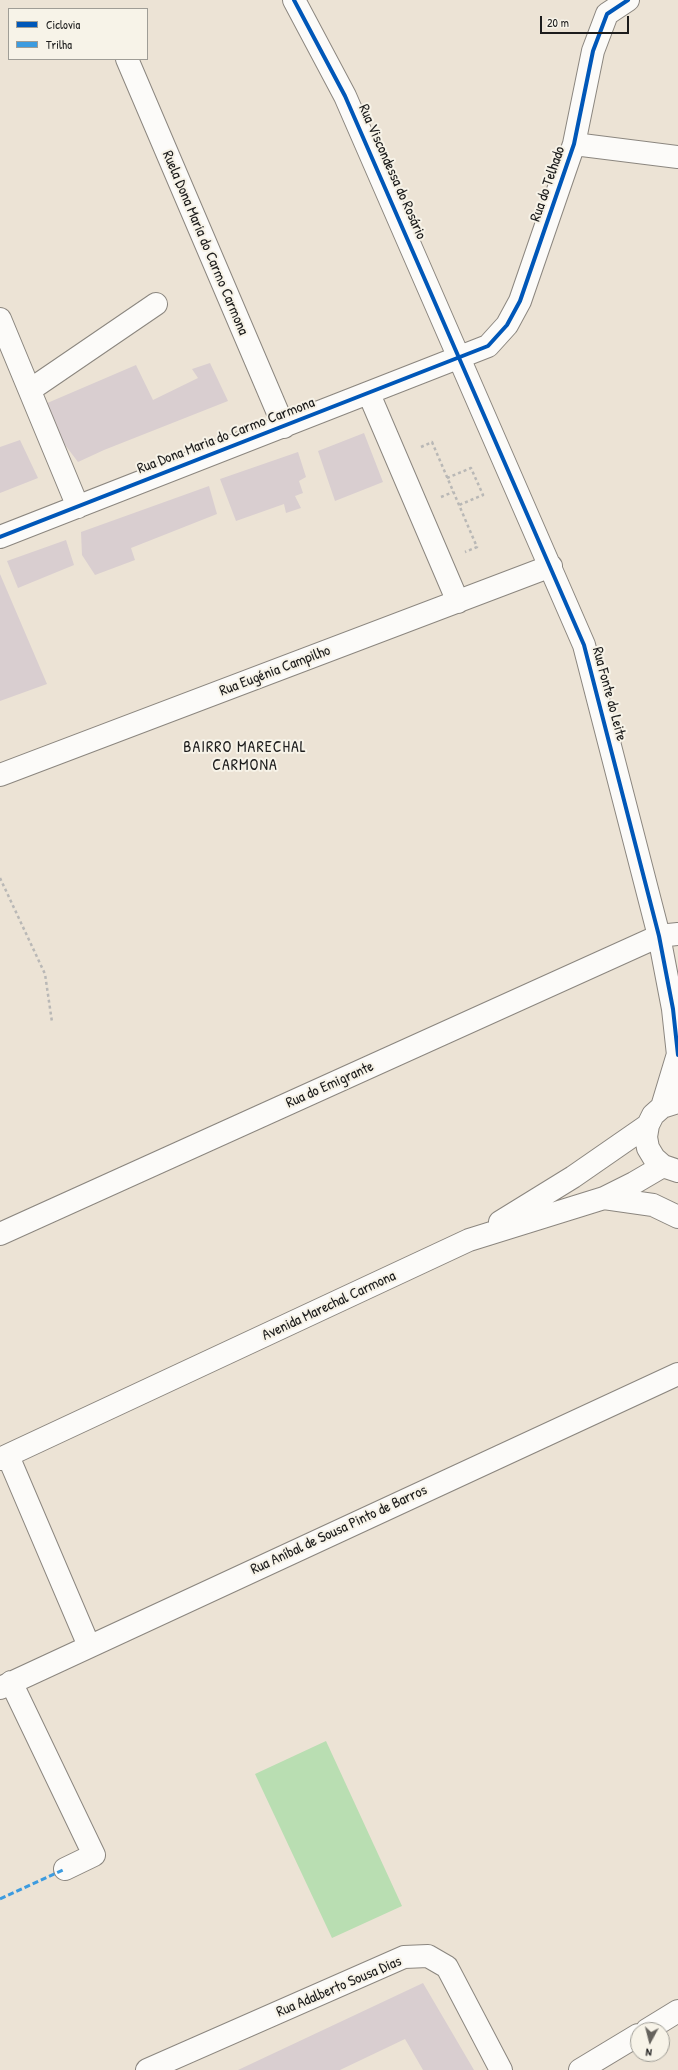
<!DOCTYPE html>
<meta charset="utf-8">
<style>
body{margin:0}
#map{position:relative;width:678px;height:2070px;overflow:hidden;background:#ece3d5;font-family:"Patrick Hand",sans-serif}
canvas{display:block}
.legend{position:absolute;left:8px;top:8px;width:140px;height:52px;box-sizing:border-box;background:#f7f3e8;border:1px solid #9f9d96;margin:0;padding:5px 7px;list-style:none;font-size:12px;color:#1c1c1c}
.legend li{display:flex;align-items:center;gap:8px;height:20px}
.legend b{width:20px;border:1px solid #9f9d96}
.north{position:absolute;left:630px;top:2022px;width:40px;height:40px;box-sizing:border-box;background:#f7f3e8;border:1px solid #9f9d96;border-radius:50%;rotate:187deg;font-size:11px;font-weight:700;line-height:16px;text-align:center;color:#1c1c1c}
.north::after{content:'';display:block;margin:auto;width:14px;height:18px;background:#65625d;clip-path:polygon(50% 0,100% 100%,50% 72%,0 100%)}
.scale{position:absolute;left:540px;top:16px;width:89px;height:18px;box-sizing:border-box;border:2px solid #1c1c1c;border-top:0;padding-left:5px;font-size:12px;line-height:14px;white-space:nowrap;color:#1c1c1c;-webkit-text-stroke:3px #f7f3e8;paint-order:stroke}
</style>
<div id="map">
<canvas width="678" height="2070"></canvas>
<ul class="legend">
<li><b style="height:5px;background:#0057b8"></b>Ciclovia</li>
<li><b style="height:5px;background:#3c9bdf"></b>Trilha</li>
</ul>
<div class="north">N</div>
<div class="scale">20 m</div>
</div>
<script>
const ctx = document.querySelector('canvas').getContext('2d');
ctx.lineJoin = 'round';
function paint(path, color) {
  ctx.fillStyle = color;
  ctx.fill(path, 'evenodd');
}
function poly(rows) {
  const path = new Path2D();
  for (const r of rows) {
    path.moveTo(r[0], r[1]);
    for (let i = 2; i < r.length; i += 2) path.lineTo(r[i], r[i + 1]);
  }
  return path;
}
function trace(path, color, width, dash) {
  ctx.strokeStyle = color;
  ctx.lineWidth = width;
  ctx.lineCap = dash ? 'butt' : 'round';
  ctx.setLineDash(dash || []);
  ctx.stroke(path);
}
function label(font, color, halo, rows, align = 'center') {
  ctx.font = font + ' "Patrick Hand",sans-serif';
  ctx.lineWidth = 4;
  ctx.setLineDash([]);
  ctx.textBaseline = 'middle';
  ctx.strokeStyle = halo;
  ctx.fillStyle = color;
  for (const [text, x, y, turn = 0] of rows) {
    ctx.save();
    ctx.translate(x, y);
    ctx.rotate((+turn || 0) * Math.PI / 180);
    ctx.textAlign = isNaN(turn) ? turn : align;
    if (halo) ctx.strokeText(text, 0, 0);
    ctx.fillText(text, 0, 0);
    ctx.restore();
  }
}
paint(poly([
 [326,1741,402,1906,332,1938,255,1774]
]), '#b9deb2');
paint(poly([
 [210,363,228,401,104,450,78,462,56,433,45,404,136,365,153,400,198,378,192,369],
 [364,433,383,482,335,501,318,451],
 [20,440,38,478,0,493,0,447],
 [298,452,306,477,299,481,303,493,295,496,301,508,286,513,284,504,236,521,220,479],
 [209,486,217,514,131,548,135,560,95,575,82,555,81,532],
 [66,540,74,565,18,588,7,561],
 [0,574,47,684,0,701],
 [423,1983,474,2070,423,2070,405,2039,340,2070,238,2070]
]), '#d9ced0');
const minor = poly([
 [294,0,345,96,584,645,659,936,673,1009,678,1055],
 [127,59,284,427],
 [574,144,678,157],
 [0,319,78,507],
 [30,390,156,304],
 [369,394,458,602],
 [0,537,488,346,507,325,520,301,574,144,593,51,607,14,628,0],
 [0,775,551,566],
 [678,1102,662,1107,653,1115,648,1125,646,1137,648,1148,654,1158,663,1166,678,1171],
 [662,1107,678,1054],
 [604,1198,653,1205,678,1217],
 [500,1222,573,1177,648,1125],
 [0,1234,659,936,678,934],
 [8,1456,89,1646],
 [0,1459,469,1240,604,1198,634,1183,663,1166],
 [11,1682,94,1855,65,1869],
 [0,1688,678,1374],
 [647,2030,678,2011],
 [147,2070,404,1957,428,1956,447,1967,501,2070],
 [580,2070,638,2035]
]);
trace(minor, '#8b867f', 24);
trace(poly([
 [421,447,432,442,477,547,465,552],
 [447,478,471,468,483,495,459,505],
 [441,497,453,492],
 [0,878,45,974,52,1022]
]), '#b9b8b6', 2.5, [3, 3]);
trace(minor, '#fcfbf9', 22);
trace(poly([
 [0,1899,65,1869]
]), '#3c9bdf', 3, [6, 3]);
trace(poly([
 [294,0,345,96,584,645,659,936,673,1009,678,1055],
 [0,537,488,346,507,325,520,301,574,144,593,51,607,14,628,0]
]), '#0057b8', 4);
label('15px', '#1c1c1c', '#f7f3e8', [
 ["Rua Viscondessa do Rosário",392,172,66],
 ["Rua do Telhado",548,184,-71],
 ["Ruela Dona Maria do Carmo Carmona",205,243,67],
 ["Rua Dona Maria do Carmo Carmona",226,436,-21],
 ["Rua Eugénia Campilho",275,671,-21],
 ["Rua Fonte do Leite",609,694,75],
 ["Rua do Emigrante",330,1085,-24],
 ["Avenida Marechal Carmona",329,1306,-25],
 ["Rua Aníbal de Sousa Pinto de Barros",339,1530,-25],
 ["Rua Adalberto Sousa Dias",339,1987,-23]
]);
ctx.letterSpacing = '1px';
label('16px', '#1c1c1c', '#f7f3e8', [
 ["BAIRRO MARECHAL",245,748],
 ["CARMONA",245,766]
]);
ctx.letterSpacing = '0px';
</script>
